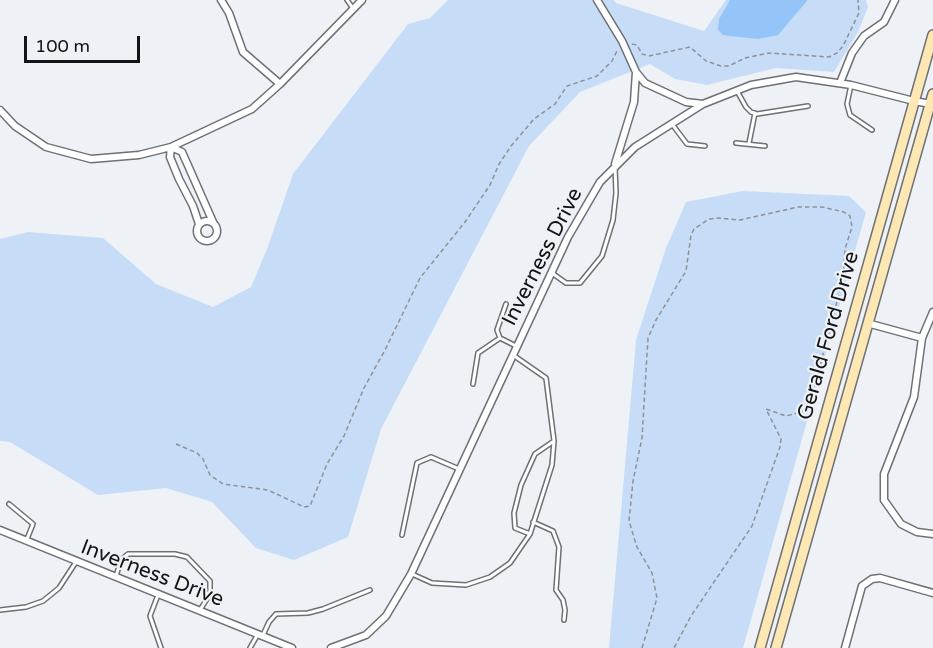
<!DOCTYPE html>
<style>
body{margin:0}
#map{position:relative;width:933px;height:648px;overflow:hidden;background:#eef2f7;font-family:"Varela Round",sans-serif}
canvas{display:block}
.scale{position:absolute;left:24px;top:36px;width:116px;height:27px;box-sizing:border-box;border:3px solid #121415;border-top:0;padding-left:8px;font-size:18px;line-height:21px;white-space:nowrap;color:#121415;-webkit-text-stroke:4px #eef2f7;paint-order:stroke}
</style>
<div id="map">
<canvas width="933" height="648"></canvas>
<div class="scale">100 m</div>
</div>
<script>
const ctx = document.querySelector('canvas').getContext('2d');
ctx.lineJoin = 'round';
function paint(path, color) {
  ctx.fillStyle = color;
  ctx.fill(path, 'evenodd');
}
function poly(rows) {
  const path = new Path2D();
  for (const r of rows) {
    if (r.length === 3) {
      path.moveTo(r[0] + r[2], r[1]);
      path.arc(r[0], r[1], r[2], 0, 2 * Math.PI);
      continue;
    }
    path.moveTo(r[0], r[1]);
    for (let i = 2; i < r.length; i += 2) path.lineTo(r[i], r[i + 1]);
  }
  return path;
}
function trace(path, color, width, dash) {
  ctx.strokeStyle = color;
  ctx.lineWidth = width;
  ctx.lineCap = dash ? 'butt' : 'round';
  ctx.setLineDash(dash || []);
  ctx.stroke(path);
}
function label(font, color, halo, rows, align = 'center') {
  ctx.font = font + ' "Varela Round",sans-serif';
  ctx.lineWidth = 4.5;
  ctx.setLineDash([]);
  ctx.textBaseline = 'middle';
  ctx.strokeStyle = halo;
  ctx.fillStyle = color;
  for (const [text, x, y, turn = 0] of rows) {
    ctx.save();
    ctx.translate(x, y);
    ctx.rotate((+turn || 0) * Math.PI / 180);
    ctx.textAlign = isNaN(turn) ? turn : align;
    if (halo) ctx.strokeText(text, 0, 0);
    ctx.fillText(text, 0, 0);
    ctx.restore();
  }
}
paint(poly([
 [448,0,614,0,616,3,704,31,726,0,866,0,868,7,858,32,834,72,776,68,707,85,675,79,650,64,580,92,529,146,381,429,348,537,294,560,256,548,212,502,166,488,98,495,10,442,0,441,0,239,28,232,103,238,156,284,213,307,251,287,267,249,293,174,408,24,430,18],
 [743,191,849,196,866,212,743,648,609,648,636,340,666,248,686,202]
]), '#c6dcf7');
paint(poly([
 [730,0,807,0,807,1,778,35,758,39,730,36,723,35,718,30,719,19]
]), '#95c4f8');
const lane = poly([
 [347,0,352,7],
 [851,85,847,104,850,115,872,130],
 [737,91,746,107,751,112,757,114,808,106],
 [672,124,687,144,705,146],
 [736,143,765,146],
 [749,143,755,113],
 [552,273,566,283,580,283,602,256,613,220,616,193,615,167],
 [500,338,497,330,506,304],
 [473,384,478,353,500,338,516,346],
 [9,504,33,524,27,539],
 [533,522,553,531,559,547,556,590,563,600,565,610,564,620],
 [530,534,515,528,514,513,521,485,535,454,554,441],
 [402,535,417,463,431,457,459,469],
 [412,574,432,583,466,585,490,577,510,563,530,534,552,465,554,441,546,378,513,355],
 [116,576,121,560,128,554,175,554,187,557,210,581,210,594,200,610],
 [158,595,150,616,161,648],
 [0,610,26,607,43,601,59,588,76,562],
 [263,635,269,622,276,614,308,613,323,609,370,590],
 [250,648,258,634]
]);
const street = poly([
 [221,0,229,13,243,52,280,84],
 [597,0,622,41,636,72,634,102,615,164],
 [636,72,645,83,686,102,703,104],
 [840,83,852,53,864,36,884,22,895,0],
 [0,110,15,126,46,147,91,159,139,155,171,147,252,109,280,84,362,0],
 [207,231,10],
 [199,224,193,206,179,179,170,157,171,147,182,152,213,222],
 [933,312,922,338,914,397,884,474,884,500,901,524,917,532,933,534],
 [867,323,922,338],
 [0,530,292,648],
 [331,648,366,635,386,616,411,574,568,237,600,182,635,147,703,104,751,85,796,77,851,85,914,101,931,104],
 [845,648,862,586,872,579,880,578,933,593]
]);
const secondary = poly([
 [760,648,933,35],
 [776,648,933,94]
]);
trace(lane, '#6d7074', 6);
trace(street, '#6d7074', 9);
trace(secondary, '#6d7074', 12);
trace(poly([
 [632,44,637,45,642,54,649,56,690,47,706,61,721,66,729,66,745,58,769,53,829,57,837,53,843,46,859,13,858,0],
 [176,444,197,453,203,459,210,475,223,484,268,490,304,507,310,506,327,464,344,436,364,388,385,350,420,278,465,222,490,185,499,164,511,146,534,119,555,104,567,86,597,76,612,61,617,51],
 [642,648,657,598,652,573,637,547,629,521,633,481,642,438,648,338,656,320,686,271,691,235,694,229,709,219,718,218,740,220,798,207,822,207,844,212,850,216,852,227,845,249,843,279,810,403,808,408,801,412,786,416,766,409,781,439,780,447,752,526,691,616,674,648]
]), '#8f9295', 1.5, [4.5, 3]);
trace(lane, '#fff', 3);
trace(street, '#fff', 6);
trace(secondary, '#fde7b3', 9);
label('21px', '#121415', '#eef2f7', [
 ["Inverness Drive",543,257,-63],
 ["Gerald Ford Drive",829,336,-74],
 ["Inverness Drive",152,574,21]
]);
</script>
